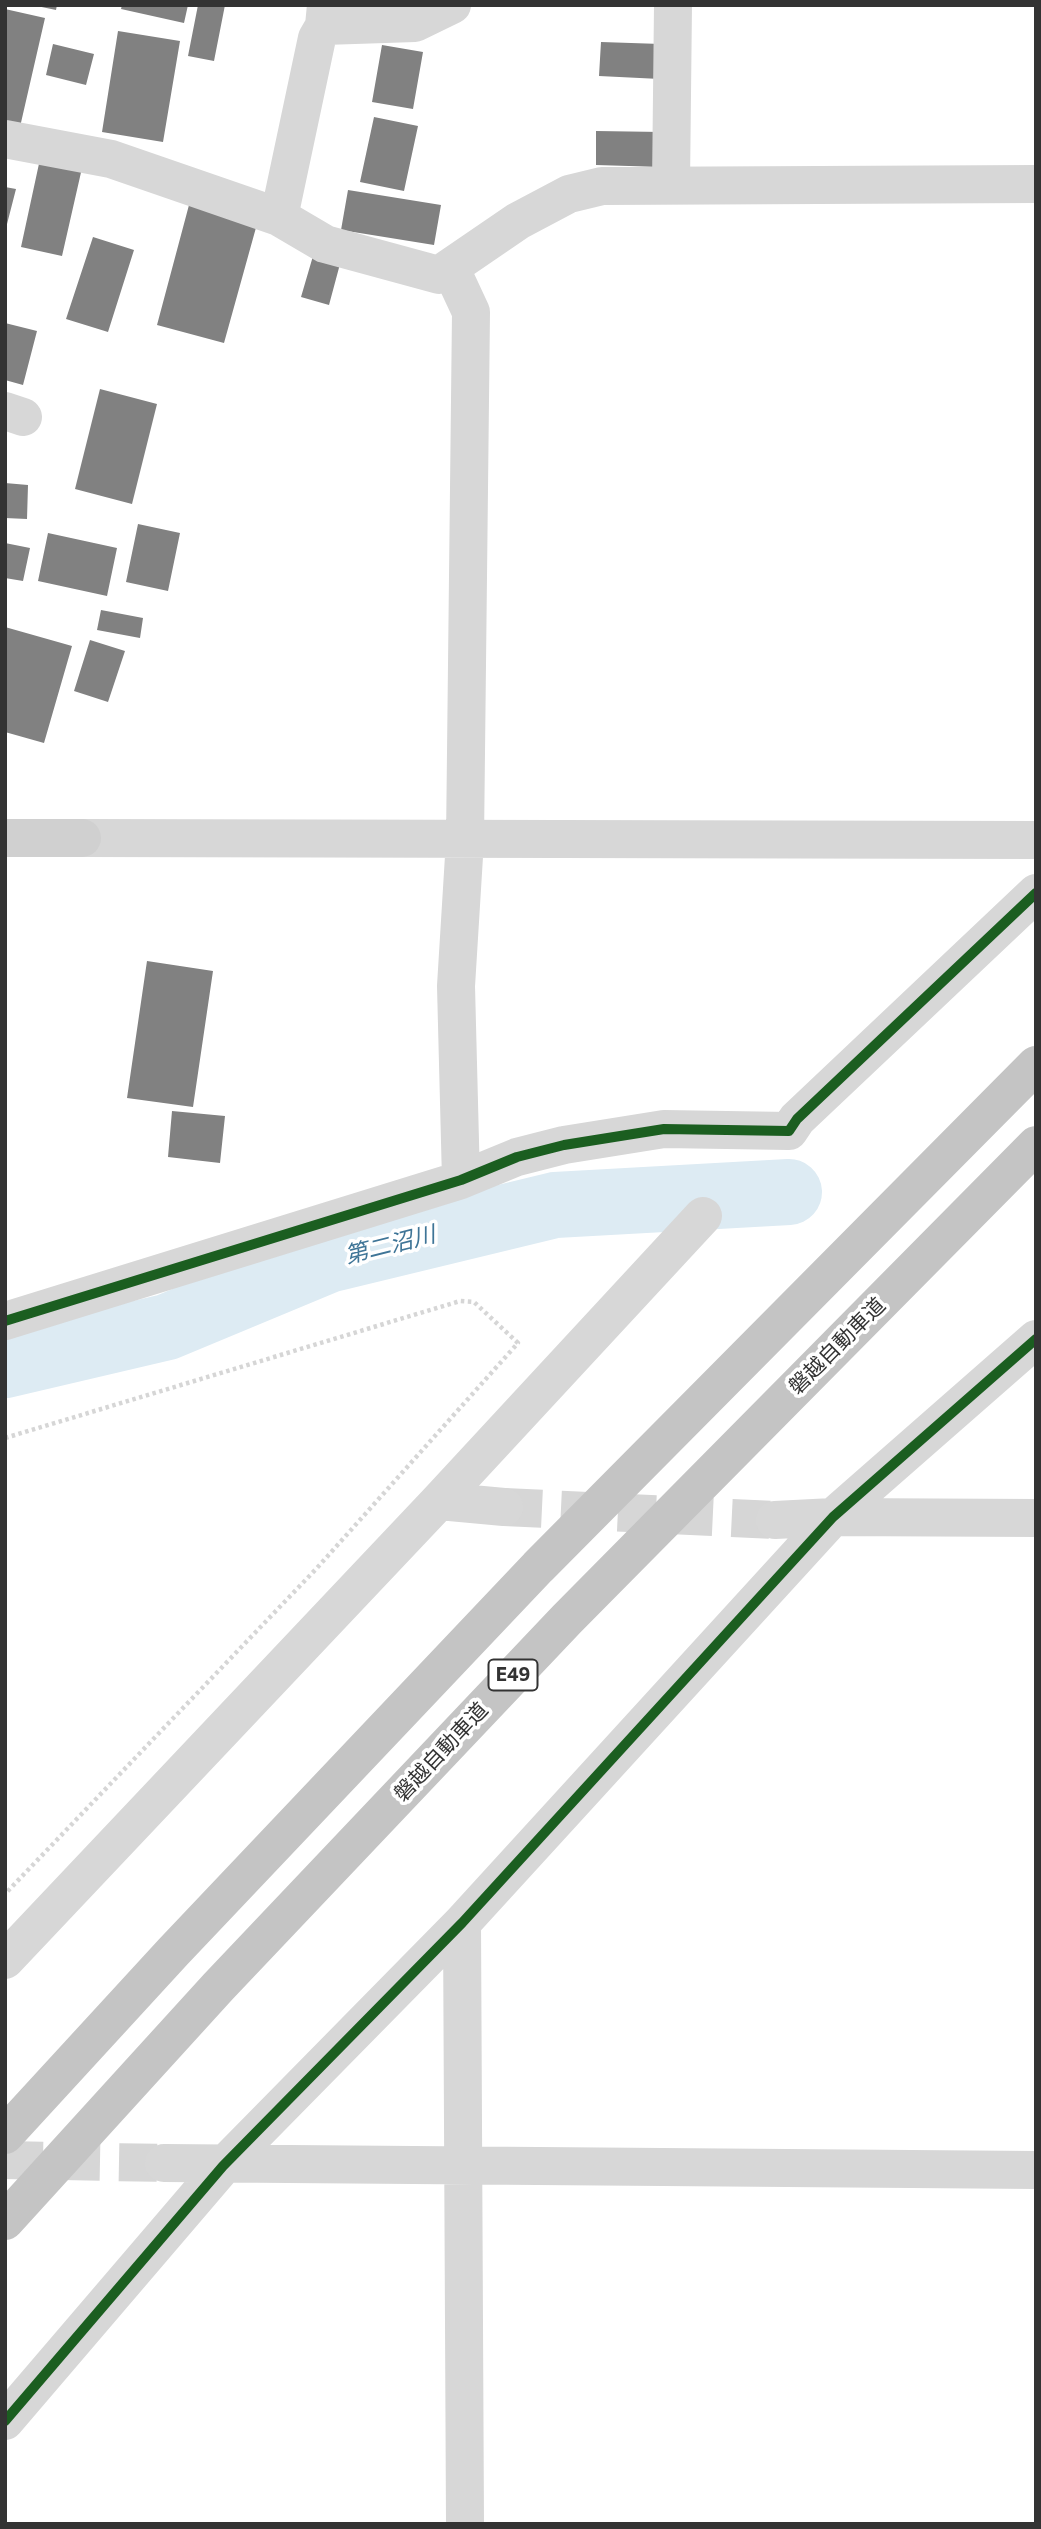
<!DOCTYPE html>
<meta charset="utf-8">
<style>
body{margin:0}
#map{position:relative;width:1041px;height:2529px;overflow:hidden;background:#fff;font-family:Commissioner,sans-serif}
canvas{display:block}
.frame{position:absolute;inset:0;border:7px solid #333;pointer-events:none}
</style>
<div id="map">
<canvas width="1041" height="2529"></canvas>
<div class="frame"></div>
</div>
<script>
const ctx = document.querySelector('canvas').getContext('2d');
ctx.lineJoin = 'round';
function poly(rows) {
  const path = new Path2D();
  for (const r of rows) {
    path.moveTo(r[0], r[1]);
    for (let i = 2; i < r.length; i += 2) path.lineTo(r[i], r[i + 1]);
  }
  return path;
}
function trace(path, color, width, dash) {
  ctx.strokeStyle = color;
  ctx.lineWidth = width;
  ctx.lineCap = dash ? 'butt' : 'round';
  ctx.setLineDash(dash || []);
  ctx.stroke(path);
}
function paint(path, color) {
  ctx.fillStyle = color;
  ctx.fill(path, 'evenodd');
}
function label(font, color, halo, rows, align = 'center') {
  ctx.font = font + ' Commissioner,"Noto Sans JP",sans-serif';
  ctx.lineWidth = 7;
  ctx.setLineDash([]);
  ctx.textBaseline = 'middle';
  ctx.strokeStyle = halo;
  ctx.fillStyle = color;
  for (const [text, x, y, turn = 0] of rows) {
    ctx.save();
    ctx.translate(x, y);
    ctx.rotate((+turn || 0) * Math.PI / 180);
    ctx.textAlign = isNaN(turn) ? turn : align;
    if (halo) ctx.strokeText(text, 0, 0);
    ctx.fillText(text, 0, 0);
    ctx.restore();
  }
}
trace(poly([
 [5,1365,167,1327,328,1260,555,1205,789,1192]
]), '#ddebf3', 66);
paint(poly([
 [32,5,57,5,56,10],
 [122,5,188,5,184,23,121,9],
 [198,5,225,5,214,61,188,56],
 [5,9,45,18,20,127,5,124],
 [118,31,180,41,163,142,102,132],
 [601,42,661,44,660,79,599,76],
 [53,44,94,54,86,85,46,75],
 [382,45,423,52,413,109,372,102],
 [374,117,418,126,404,191,360,182],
 [596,131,662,132,662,167,596,165],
 [40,159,82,168,62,256,21,247],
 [5,187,16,189,6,228,5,228],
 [348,190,441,205,434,245,341,230],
 [189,205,257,224,224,343,157,325],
 [93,237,134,250,108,332,66,319],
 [313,256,340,264,329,305,301,297],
 [5,323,37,331,23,385,5,380],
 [100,389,157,404,132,504,75,489],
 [5,483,28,485,27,519,5,518],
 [138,524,180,533,168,591,126,582],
 [48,533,117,548,107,596,38,581],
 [5,543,30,548,23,581,5,578],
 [101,610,143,618,140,638,97,630],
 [5,627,72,646,44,743,5,732],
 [90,640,125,651,108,702,74,691],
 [147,961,213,971,193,1107,127,1098],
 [172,1111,225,1116,220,1163,168,1157]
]), '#818181');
trace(poly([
 [504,1507,775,1520],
 [5,2160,164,2163]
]), '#d6d6d6', 38, [38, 19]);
trace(poly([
 [5,1438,460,1301,474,1302,518,1343,317,1568,5,1894]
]), '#d6d6d6', 4.5, [3.5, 3.5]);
trace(poly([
 [324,26,415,23,452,5],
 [5,139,111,159,279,217,325,244,439,275,518,221,569,194,602,186,1036,184],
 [671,184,673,5],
 [279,217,317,38,324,26,326,5],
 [451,269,471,312,465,840,456,986,461,1180],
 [5,411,23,417],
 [82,838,1036,840],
 [5,1321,461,1180,517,1157,564,1145,664,1129,789,1131,797,1119,1036,893],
 [439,1501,504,1507],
 [775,1520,833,1517,1036,1518],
 [462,1923,465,2524],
 [5,1960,439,1501,703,1216],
 [164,2163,1036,2170],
 [5,2421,223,2166,462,1923,833,1517,1036,1339]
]), '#d7d7d7', 38);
trace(poly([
 [5,838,82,838]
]), '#d0d0d0', 38);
trace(poly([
 [5,2135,173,1952,538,1567,1036,1065],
 [5,2221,218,1987,567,1619,1036,1145]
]), '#c4c4c4', 38);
trace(poly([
 [5,1321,461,1180,517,1157,564,1145,664,1129,789,1131,797,1119,1036,893],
 [5,2421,223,2166,462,1923,833,1517,1036,1339]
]), '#1b5e20', 10);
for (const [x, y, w] of [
 [513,1675,49]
]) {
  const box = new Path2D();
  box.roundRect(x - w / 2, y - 15.5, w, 31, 5);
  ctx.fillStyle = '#fff';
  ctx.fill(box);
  trace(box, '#333', 2);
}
label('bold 19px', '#333', null, [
 ["E49",513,1675]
]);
label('21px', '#333', '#fff', [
 ["磐越自動車道",837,1346,-45],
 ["磐越自動車道",441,1752,-47]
]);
label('italic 23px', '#3f7597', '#fff', [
 ["第二沼川",390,1245,-14]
]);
</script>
